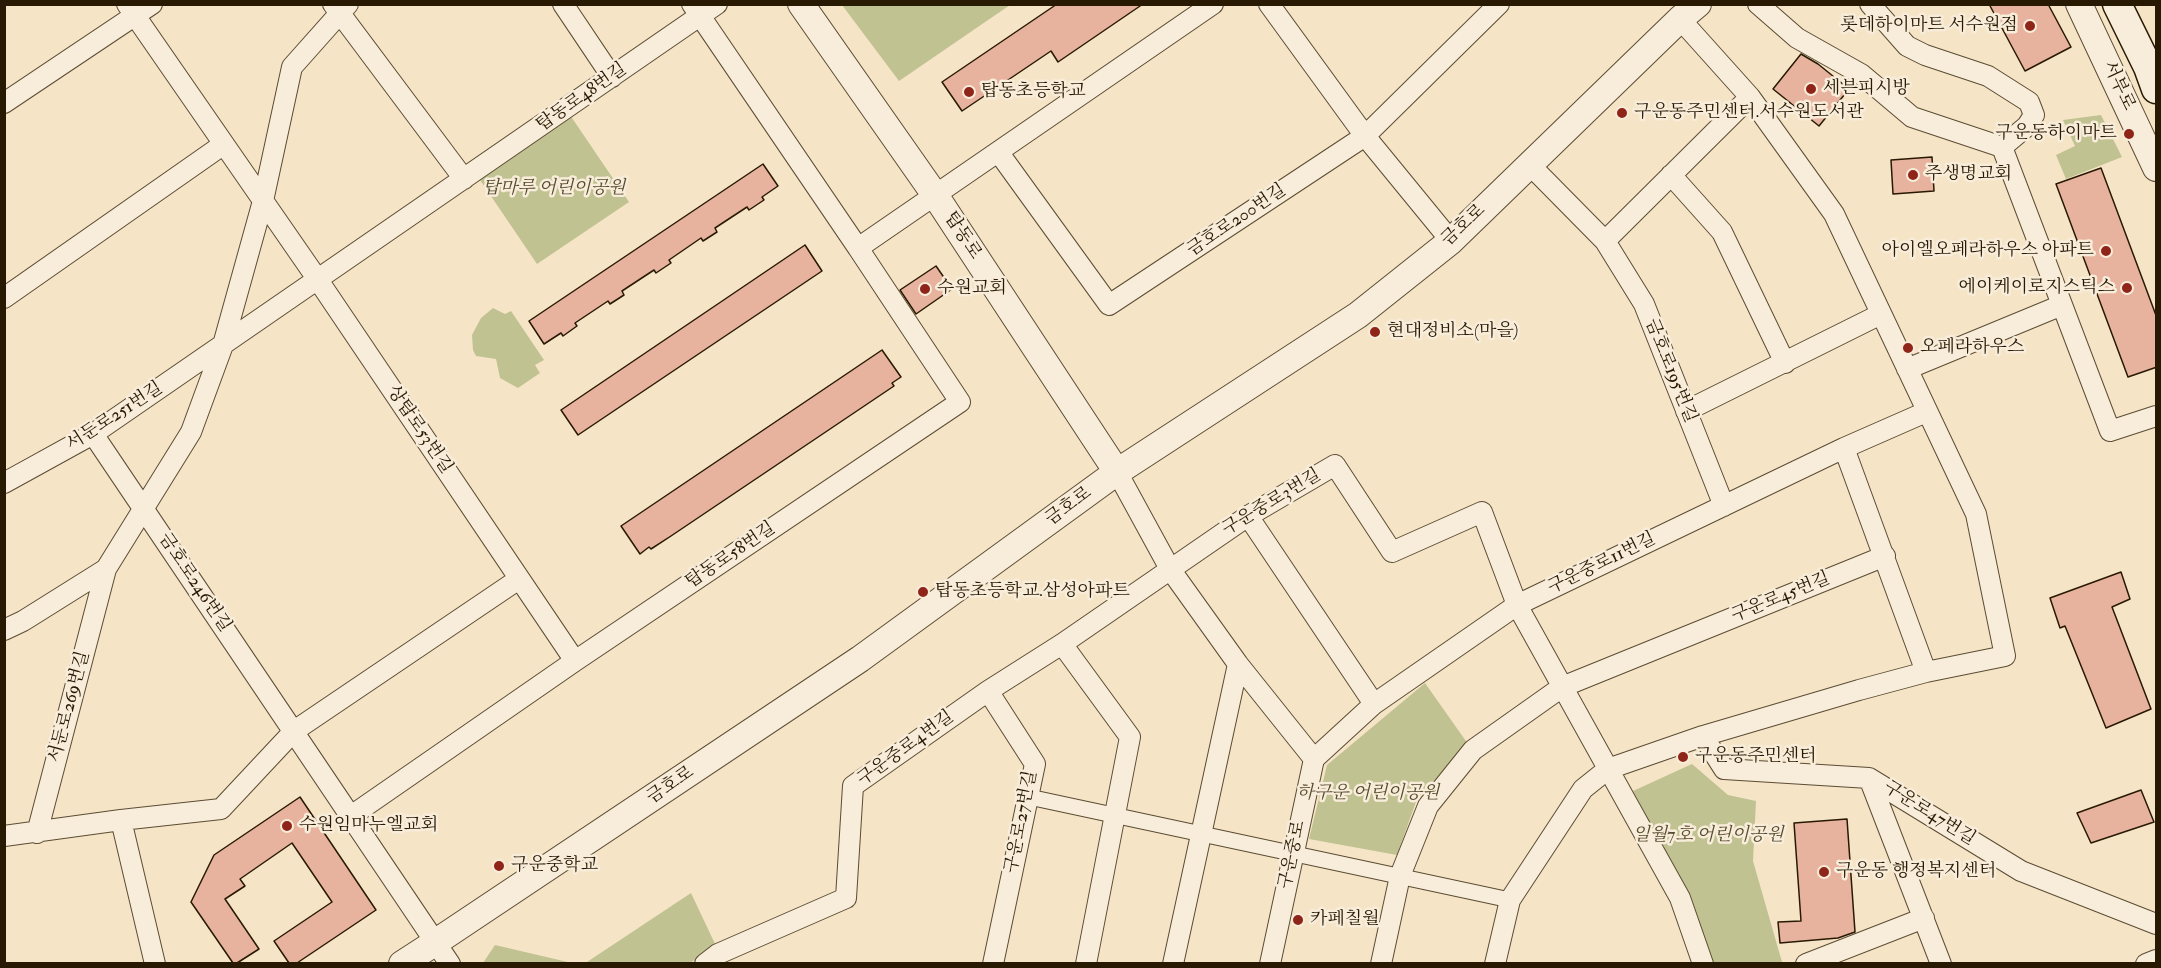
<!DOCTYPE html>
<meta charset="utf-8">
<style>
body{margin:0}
#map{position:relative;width:2161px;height:968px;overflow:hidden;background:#f5e4c6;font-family:"IM FELL Double Pica",serif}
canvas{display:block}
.frame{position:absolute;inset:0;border:6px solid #281902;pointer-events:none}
</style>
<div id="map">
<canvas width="2161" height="968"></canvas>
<div class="frame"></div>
</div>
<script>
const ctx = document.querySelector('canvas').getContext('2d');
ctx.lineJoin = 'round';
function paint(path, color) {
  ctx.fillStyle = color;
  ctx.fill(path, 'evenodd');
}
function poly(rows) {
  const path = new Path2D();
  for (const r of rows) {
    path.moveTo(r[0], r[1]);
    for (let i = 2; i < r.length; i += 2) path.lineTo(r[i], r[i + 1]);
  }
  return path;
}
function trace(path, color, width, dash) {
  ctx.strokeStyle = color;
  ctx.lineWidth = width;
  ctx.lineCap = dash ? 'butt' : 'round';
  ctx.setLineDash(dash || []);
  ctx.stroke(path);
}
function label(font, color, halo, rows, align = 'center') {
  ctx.font = font + ' "IM FELL Double Pica","Noto Serif KR",serif';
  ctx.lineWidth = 5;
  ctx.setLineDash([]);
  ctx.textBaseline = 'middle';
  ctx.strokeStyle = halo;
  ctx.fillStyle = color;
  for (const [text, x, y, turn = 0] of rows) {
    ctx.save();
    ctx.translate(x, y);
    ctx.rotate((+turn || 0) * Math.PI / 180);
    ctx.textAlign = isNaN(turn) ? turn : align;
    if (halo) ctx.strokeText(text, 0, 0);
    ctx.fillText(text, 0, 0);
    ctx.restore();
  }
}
paint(poly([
 [842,5,1010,5,899,81],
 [570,115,629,202,537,264,478,177],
 [2101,115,2122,157,2066,179,2056,155,2075,146,2063,120],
 [493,308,505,314,511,311,544,360,535,365,540,373,518,388,500,378,496,359,476,356,473,350,472,335,481,318],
 [1425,683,1468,744,1417,799,1397,855,1309,839,1327,765],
 [1692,764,1728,795,1756,801,1753,861,1782,962,1712,963,1687,893,1633,791],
 [691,893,716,946,690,963,584,964],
 [495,945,572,963,483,963]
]), '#c1c292');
const building = poly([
 [1057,4,1143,4,1058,62,1051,51,962,111,942,82,1057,4],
 [1989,4,2048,4,2071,47,2025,71,1989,4],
 [1801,54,1818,64,1849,89,1819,126,1773,89,1801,54],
 [1932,157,1934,191,1893,194,1891,160,1932,157],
 [763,164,778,186,762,197,764,200,749,210,747,207,715,228,717,232,703,241,701,238,669,260,671,263,656,273,654,270,622,291,624,295,610,304,608,301,575,323,577,326,563,336,561,333,544,344,529,321,763,164],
 [2101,168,2157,318,2157,367,2128,377,2056,184,2101,168],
 [805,245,822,271,578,435,561,410,805,245],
 [936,266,952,289,916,314,900,290,936,266],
 [882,350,901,377,892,383,894,386,671,536,651,549,649,547,640,554,621,526,882,350],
 [2121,572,2130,599,2112,607,2151,709,2106,728,2065,626,2060,628,2050,598,2121,572],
 [2141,790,2154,822,2091,843,2077,813,2141,790],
 [300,797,376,910,297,963,289,963,274,941,332,902,292,843,240,879,245,886,225,899,259,949,237,963,233,963,191,902,214,855,300,797],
 [1847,819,1855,932,1838,938,1780,943,1778,922,1801,921,1794,823,1847,819]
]);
paint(building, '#e7b29e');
trace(building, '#281902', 1.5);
const pedestrian = poly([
 [1029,797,1510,900]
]);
const minor = poly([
 [127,4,318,280,575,661],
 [333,4,464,179],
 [563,4,612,77],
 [692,4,858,248],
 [1269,4,1365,136,1451,241],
 [1758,4,1797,38,1861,74,1912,117,2002,147],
 [1870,4,1907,46,1925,55,1988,76,2029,102,2034,115,2027,126,2002,147],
 [4,103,152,4],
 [2002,147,2110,431,2156,416],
 [999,153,1109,305,1365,136,1499,4],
 [1529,164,1605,241,1644,304,1724,506],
 [1671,175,1722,232,1785,363],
 [1605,241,1750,97],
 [4,298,224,144],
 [1907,369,2062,305],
 [1686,411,1881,314],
 [93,434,450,964],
 [1844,448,1926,672],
 [1117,472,1170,569,1238,664,1314,759,1270,964],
 [4,483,93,434,717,4],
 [1248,516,1374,704],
 [4,630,23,621,106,569],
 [1062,644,1130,737,1086,964],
 [988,691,1035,764,993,964],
 [1703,736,1724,769,1869,778,2021,871,2156,924],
 [1314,759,1374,704,1517,605,1844,448,1926,412],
 [1869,778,1941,964],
 [351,816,575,661,960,402,858,248,1213,4],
 [121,820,155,964],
 [37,833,106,569,191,432,223,345,263,201,292,67,348,4],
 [4,836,121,820,221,809,294,731,519,579],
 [705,964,718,954,846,898,853,786,988,691,1062,644,1248,516,1335,465,1392,552,1482,512,1517,605,1680,898,1703,964],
 [1173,964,1238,664],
 [1381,964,1400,876,1428,806,1473,750,1562,687,1885,556],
 [1495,964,1510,900,1583,789,1608,769,1703,736,1859,690,1926,672,2005,656,1976,514,1834,214,1750,97,1680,19],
 [1806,964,1924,918],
 [2146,964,2156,960]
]);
const tertiary = poly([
 [801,4,935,195,1117,472],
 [2079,4,2156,168],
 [402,964,436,942,860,659,1117,472,1358,315,1451,241,1680,19,1698,4]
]);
const secondary = poly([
 [2117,4,2148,67,2156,89]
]);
trace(pedestrian, '#5b4c33', 17);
trace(minor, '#5b4c33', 22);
trace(tertiary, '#5b4c33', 28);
trace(secondary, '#281902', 31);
trace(pedestrian, '#f8edda', 15);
trace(minor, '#f8edda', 20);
trace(tertiary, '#f8edda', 26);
trace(secondary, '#f8edda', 28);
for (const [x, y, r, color] of [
 [2030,26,6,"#8f2418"],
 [1811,89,6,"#8f2418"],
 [969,92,6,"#8f2418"],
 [1622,113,6,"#8f2418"],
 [2129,134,6,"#8f2418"],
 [1913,175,6,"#8f2418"],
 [2106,251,6,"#8f2418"],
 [2127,288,6,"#8f2418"],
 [925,289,6,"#8f2418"],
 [1375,332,6,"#8f2418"],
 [1908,348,6,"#8f2418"],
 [923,592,6,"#8f2418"],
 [1683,757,6,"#8f2418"],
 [287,826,6,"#8f2418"],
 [499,866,6,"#8f2418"],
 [1824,872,6,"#8f2418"],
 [1298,920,6,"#8f2418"]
]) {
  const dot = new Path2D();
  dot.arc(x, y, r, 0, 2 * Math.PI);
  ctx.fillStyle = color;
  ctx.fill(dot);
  trace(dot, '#f8edda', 2);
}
label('18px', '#281902', '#f8edda', [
 ["롯데하이마트 서수원점",2018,26,"right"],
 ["세븐피시방",1823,89],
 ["탑동초등학교",981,92],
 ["구운동주민센터.서수원도서관",1634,113],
 ["구운동하이마트",2117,134,"right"],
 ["주생명교회",1925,175],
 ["아이엘오페라하우스 아파트",2094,251,"right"],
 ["에이케이로지스틱스",2115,288,"right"],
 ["수원교회",937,289],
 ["현대정비소(마을)",1387,332],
 ["오페라하우스",1920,348],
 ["탑동초등학교.삼성아파트",935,592],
 ["구운동주민센터",1695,757],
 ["수원임마누엘교회",299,826],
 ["구운중학교",511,866],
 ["구운동 행정복지센터",1836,872],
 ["카페칠월",1310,920]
], 'left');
label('18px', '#281902', '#f8edda', [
 ["서부로",2118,86,65],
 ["탑동로48번길",582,98,-35],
 ["금호로200번길",1237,221,-34],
 ["금호로",1464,226,-43],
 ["탑동로",962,236,57],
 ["금호로195번길",1670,371,68],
 ["서둔로251번길",115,417,-33],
 ["상탑로53번길",419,430,56],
 ["구운중로3번길",1272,503,-31],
 ["금호로",1069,507,-36],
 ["탑동로58번길",731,556,-34],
 ["구운중로11번길",1602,564,-26],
 ["금호로246번길",194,583,56],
 ["구운로45번길",1781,598,-22],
 ["서둔로269번길",70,707,-75],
 ["구운중로4번길",906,749,-36],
 ["금호로",671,786,-34],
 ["구운로47번길",1929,814,32],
 ["구운로27번길",1022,822,-79],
 ["구운중로",1293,855,-78]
]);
label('italic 18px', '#564c2d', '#f8edda', [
 ["탑마루 어린이공원",554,189],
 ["하구운 어린이공원",1368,794],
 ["일월7호 어린이공원",1708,836]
]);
</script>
